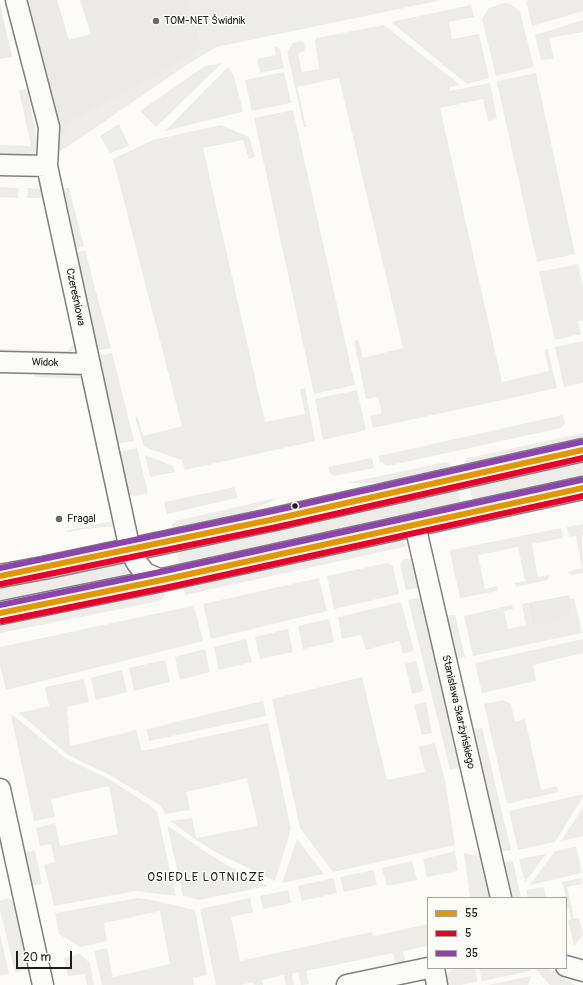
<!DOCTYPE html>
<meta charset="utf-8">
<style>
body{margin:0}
#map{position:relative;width:583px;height:985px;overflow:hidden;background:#fcfbf8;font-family:Pangolin,sans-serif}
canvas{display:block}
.legend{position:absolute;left:427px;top:897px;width:140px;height:72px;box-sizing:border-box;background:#fdfcf7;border:1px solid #a3a29f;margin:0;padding:5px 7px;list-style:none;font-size:12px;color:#1c1c1c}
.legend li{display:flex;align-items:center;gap:8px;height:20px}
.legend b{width:20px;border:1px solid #a3a29f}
.scale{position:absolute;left:16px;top:951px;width:56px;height:18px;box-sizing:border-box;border:2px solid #1c1c1c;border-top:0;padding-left:5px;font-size:12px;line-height:14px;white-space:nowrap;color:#1c1c1c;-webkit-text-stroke:3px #fdfcf7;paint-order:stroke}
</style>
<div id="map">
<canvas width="583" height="985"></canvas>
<ul class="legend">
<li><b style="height:5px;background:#e19803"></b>55</li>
<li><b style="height:5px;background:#e4002b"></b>5</li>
<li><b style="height:5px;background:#8e44ad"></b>35</li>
</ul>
<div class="scale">20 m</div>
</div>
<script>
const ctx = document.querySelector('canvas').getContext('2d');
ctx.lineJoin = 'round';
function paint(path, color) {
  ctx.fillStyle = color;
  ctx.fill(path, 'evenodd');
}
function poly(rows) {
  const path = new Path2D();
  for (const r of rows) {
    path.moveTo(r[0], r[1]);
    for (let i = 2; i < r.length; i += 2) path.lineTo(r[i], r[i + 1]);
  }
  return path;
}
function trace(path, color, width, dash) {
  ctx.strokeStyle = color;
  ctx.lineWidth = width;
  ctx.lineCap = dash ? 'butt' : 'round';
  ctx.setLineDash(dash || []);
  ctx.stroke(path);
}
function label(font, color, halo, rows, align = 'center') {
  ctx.font = font + ' Pangolin,sans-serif';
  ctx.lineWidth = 3;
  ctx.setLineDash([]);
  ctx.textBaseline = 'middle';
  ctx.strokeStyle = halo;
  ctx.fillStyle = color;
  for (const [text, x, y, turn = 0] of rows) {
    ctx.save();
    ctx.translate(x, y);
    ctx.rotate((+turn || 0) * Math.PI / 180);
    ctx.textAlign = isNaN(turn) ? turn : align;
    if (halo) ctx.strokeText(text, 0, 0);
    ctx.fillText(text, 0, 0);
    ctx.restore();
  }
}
paint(poly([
 [24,0,57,0,69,40,91,34,80,0,213,0,216,47,101,117,57,154],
 [0,4,12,57,0,59],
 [569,595,573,618,532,626,528,603]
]), '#ebeae8');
paint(poly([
 [187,0,442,0,216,47,191,62,64,149,63,136,70,122,191,56,200,45],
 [530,0,583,0,583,11,532,26,526,1],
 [504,3,510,4,515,7,520,12,534,67,496,76,482,19,489,8],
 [471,5,474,17,449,22,452,39,479,34,489,78,467,84,391,22],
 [583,20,583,32,549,38,554,59,541,60,535,35],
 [384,25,460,85,450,87,450,91,490,83,497,119,488,121,483,99,440,108,502,382,549,371,544,350,548,349,557,388,373,428,370,416,382,413,378,397,366,399,354,341,358,340,363,358,403,348,339,78,297,87,306,127,304,127,287,52,293,43,301,41,304,43,305,51,298,53,302,72,319,69,315,42,316,38],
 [274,46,276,46,280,49,284,68,260,73,257,59,276,55],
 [222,63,156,127,140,111,205,66],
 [228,67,234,76,242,107,242,112,165,131],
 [284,72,291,103,252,111,245,80],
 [536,73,575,254,537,262,497,83,498,81],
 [27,89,39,147,35,155,30,157,0,156,0,145,31,146,19,91],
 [293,110,355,385,314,394,254,118],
 [119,124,129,146,110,153,100,136],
 [221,125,249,137,255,157,249,159,243,140,203,148,265,422,305,414,300,389,305,388,315,441,185,470,182,460,144,447,135,417,137,416,143,436,182,426,113,159,153,140],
 [0,187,19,188,18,198,0,197],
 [28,188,43,189,63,285,61,285,43,198,27,198],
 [69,188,84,246,76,248,69,244,59,192,62,189],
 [85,250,111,348,96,351,75,253],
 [578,264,583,288,583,320,578,321,581,334,555,340,539,272],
 [65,301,66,301,76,346,69,355,0,356,0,349,67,351,74,344],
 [583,341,583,383,564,387,555,347],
 [112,353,134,441,116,444,97,356],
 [34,369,79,373,82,375,116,526,84,529,69,532,65,531,112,521,81,379,34,377],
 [357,390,366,430,323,440,315,399],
 [563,415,565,423,561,428,387,466,380,462,379,456],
 [583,433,583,439,465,465,464,462,468,458],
 [137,448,148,493,135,496,130,495,126,491,118,452],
 [145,455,173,466,175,472,150,477],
 [372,458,374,468,334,476,330,473,328,467],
 [583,460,583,477,473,501,469,486],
 [446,462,450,464,453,467,385,483,347,483],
 [235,487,237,498,167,514,164,502],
 [458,488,461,504,179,565,176,550],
 [281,497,248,512,171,530,172,524,176,521],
 [583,524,583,535,582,535,583,573,571,575,567,572,582,568,576,536,569,537,567,527],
 [561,528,563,538,532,544,538,577,550,575,547,580,517,587,514,583,525,581,518,547,478,555,485,589,498,586,497,591,460,598,450,553,451,550],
 [397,540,401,541,408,546,185,595,183,585],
 [413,558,419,588,406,590,400,565,403,560],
 [122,562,132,572,131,576,0,602,0,586],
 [387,563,393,566,399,594,334,609,327,576],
 [319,578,327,611,211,639,203,604],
 [164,590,165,595,160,601,0,633,0,623,41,616],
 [421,597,461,767,450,770,408,600],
 [574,598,582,633,473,656,464,616,512,605,513,609,504,611,508,629,526,625,522,604,528,603,532,626,573,618,569,599],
 [401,602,414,651,403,654,399,641,366,650,361,635,342,639,338,617],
 [192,606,195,610,203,641,6,690,0,666,0,647],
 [455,615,465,657,454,660,444,620,447,616],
 [329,619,334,642,303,649,298,626],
 [288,629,293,652,260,659,255,637],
 [246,639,252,662,219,670,214,647],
 [583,639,583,653,533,665,536,681,482,693,475,663],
 [205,649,210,672,180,680,175,657],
 [165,660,170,682,134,691,129,668],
 [416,661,424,691,412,694,405,664],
 [122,670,127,692,96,700,91,678],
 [362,677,387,780,425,772,419,747,435,743,445,781,455,845,333,872,300,828,272,699],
 [84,679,89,702,67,707,70,746,136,730,142,751,268,723,291,829,275,881,219,854,195,839,170,821,192,818,196,838,258,826,247,778,186,792,190,810,165,814,160,805,108,774,78,760,67,754,19,713,49,706,45,687],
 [503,700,511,704,515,722,525,719,541,790,557,786,558,792,507,804,484,704],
 [263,701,266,716,149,741,147,729],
 [426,702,432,733,422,735,414,705],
 [13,715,65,758,107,778,148,804,157,812,176,896,136,891,54,906,44,865,55,862,51,844,40,846,36,828,55,823,60,846,118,834,109,786,51,799,55,817,34,821,11,716],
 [482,728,511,850,498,852,470,731],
 [583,794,583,797,555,842,518,850,509,811],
 [583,807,583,836,561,841],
 [167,825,201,849,225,864,268,886,199,900,183,896],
 [297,839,324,874,282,883],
 [576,847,582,873,530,885,555,851],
 [35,850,42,884,30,886,23,853],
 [455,851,458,871,427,877,423,859],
 [464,853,482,857,491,898,470,898],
 [546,854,525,882,519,859],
 [412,861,417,880,387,886,382,868],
 [513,861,521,898,509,898,501,863],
 [373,870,377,885,344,892,340,877],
 [333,878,337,893,302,901,298,886],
 [581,878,582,884,567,887,574,919,579,918,583,935,574,946,568,921,571,919,569,908,566,908,566,898,562,882],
 [544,887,546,898,528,898,526,890],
 [288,890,291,903,263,909,260,896],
 [9,898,16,905,30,969,15,972,0,910,0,901],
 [138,898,157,901,195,910,207,975,193,978,194,985,102,985,94,951,107,948,113,977,170,964,160,911,104,923,107,941,80,947,59,934,55,913],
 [250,898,253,912,231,917,240,961,372,932,374,936,428,924,428,946,403,951,406,964,396,966,393,953,306,971,309,984,302,985,301,985,298,972,292,974,294,985,286,985,284,975,262,980,263,985,254,985,253,982,241,985,216,985,200,909],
 [0,934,9,973,0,976],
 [80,954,90,963,94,985,87,985,85,974,68,976,64,958],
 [463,968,475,968,478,981,461,985,445,985,445,978,448,974,452,970],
 [479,968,531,968,530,971,482,981],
 [538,968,546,968,558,972,575,985,550,985,537,970],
 [531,976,528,985,488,985]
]), '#edece8');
const minor = poly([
 [16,0,49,127,47,166,130,550,137,563,145,573,161,580],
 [0,165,47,166],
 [0,362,90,364],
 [415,525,501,898],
 [0,789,43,985],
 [566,966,583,971],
 [434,968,437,985],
 [347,985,428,968]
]);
const tertiary = poly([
 [0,576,43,568,275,519,583,450],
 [0,613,167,579,583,488]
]);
trace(minor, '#81807f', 23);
trace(tertiary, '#81807f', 25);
trace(minor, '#fbfbf9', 20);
trace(tertiary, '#fbfbf9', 22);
trace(poly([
 [0,576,275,519,583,450],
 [0,613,167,579,583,488]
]), '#e19803', 6);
trace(poly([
 [1,584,277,527,583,458],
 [2,621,169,587,583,496]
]), '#e4002b', 6);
trace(poly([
 [0,568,273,511,581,442],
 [0,605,165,571,581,480]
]), '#8e44ad', 6);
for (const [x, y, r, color] of [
 [156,21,4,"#6a6a69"],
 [295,506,3.5,"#1c1c1c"],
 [59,519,4,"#6a6a69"]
]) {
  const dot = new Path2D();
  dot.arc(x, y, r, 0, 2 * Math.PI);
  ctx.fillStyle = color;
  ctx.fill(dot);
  trace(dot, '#fdfcf7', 1.5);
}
label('11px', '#1c1c1c', '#fdfcf7', [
 ["TOM-NET Świdnik",164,21],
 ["Fragal",67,519]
], 'left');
label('11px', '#1c1c1c', '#fdfcf7', [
 ["Czereśniowa",75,297,78],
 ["Widok",45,363,2],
 ["Stanisława Skarżyńskiego",458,712,77]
]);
ctx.letterSpacing = '1px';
label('12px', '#1c1c1c', '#fdfcf7', [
 ["OSIEDLE LOTNICZE",206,878]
]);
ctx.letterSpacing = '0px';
</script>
